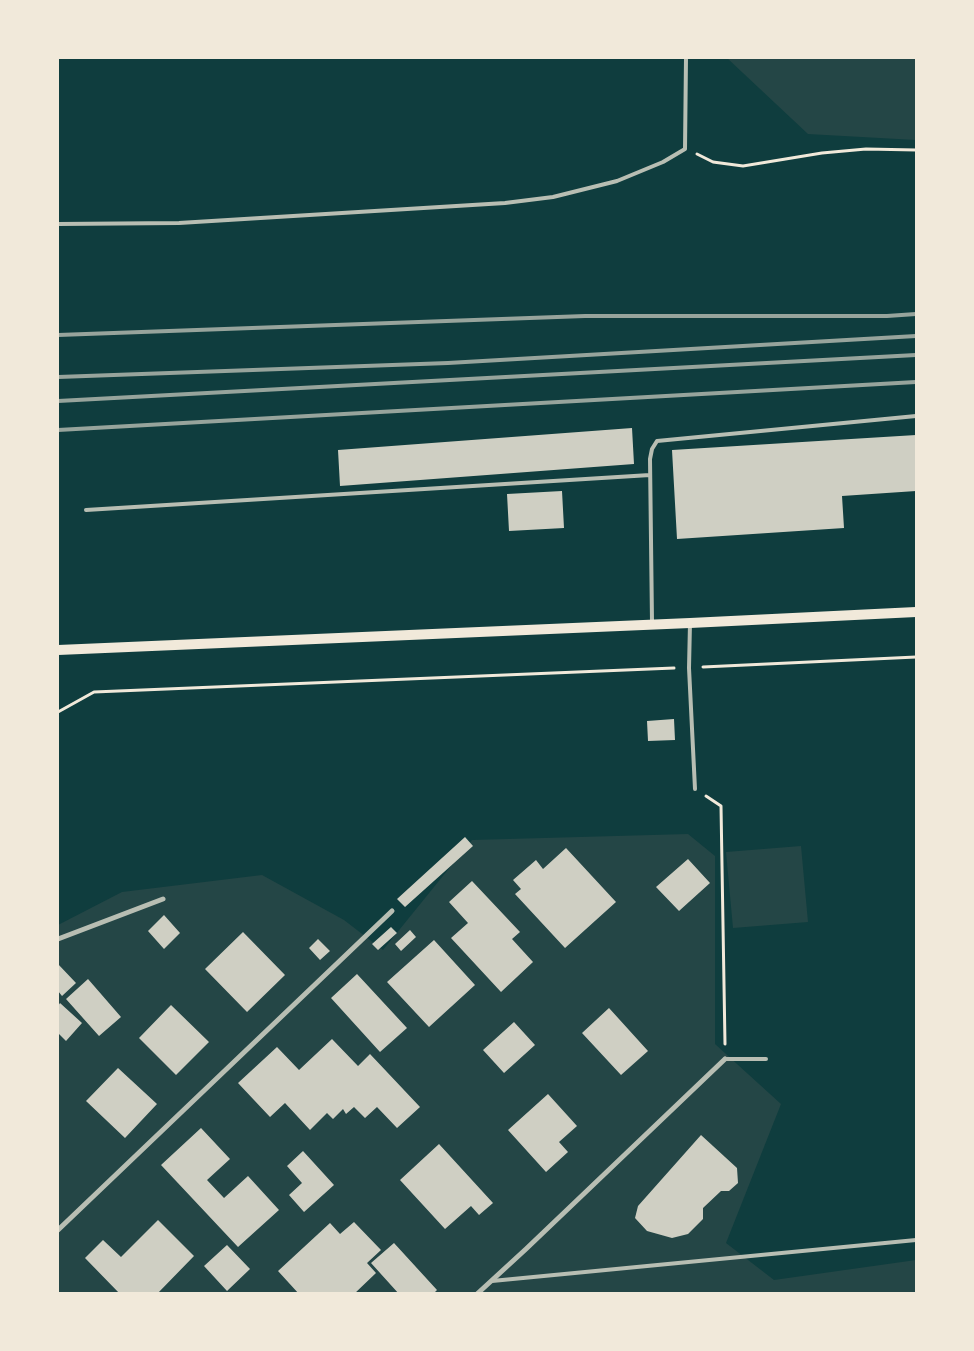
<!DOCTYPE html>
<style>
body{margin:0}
#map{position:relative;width:974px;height:1351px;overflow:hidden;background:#0f3d3e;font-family:"Times New Roman",serif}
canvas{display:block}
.frame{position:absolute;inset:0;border:59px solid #f1e9da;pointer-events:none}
</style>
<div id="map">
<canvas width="974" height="1351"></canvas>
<div class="frame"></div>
</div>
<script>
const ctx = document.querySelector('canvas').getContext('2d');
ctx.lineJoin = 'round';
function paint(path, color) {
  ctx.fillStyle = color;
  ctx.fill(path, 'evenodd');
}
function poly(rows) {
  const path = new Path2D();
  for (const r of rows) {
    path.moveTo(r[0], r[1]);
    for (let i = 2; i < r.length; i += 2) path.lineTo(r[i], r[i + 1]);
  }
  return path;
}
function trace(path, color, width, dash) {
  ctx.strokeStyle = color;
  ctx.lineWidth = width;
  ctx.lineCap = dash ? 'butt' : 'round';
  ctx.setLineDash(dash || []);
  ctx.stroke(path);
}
paint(poly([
 [727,58,916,58,916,140,808,134],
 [688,834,715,856,715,1044,781,1104,726,1243,774,1280,916,1260,916,1294,58,1294,58,925,122,892,262,875,344,920,383,950,472,840],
 [801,846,808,922,733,928,726,852]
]), '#244646');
paint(poly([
 [632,428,634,464,340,486,338,450],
 [916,435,916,491,842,496,844,528,677,539,672,450],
 [562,491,564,528,509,531,507,494],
 [674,719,675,740,648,741,647,721],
 [465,837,473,846,405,907,397,899],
 [566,848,616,902,565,948,515,894,521,889,513,880,536,860,543,869],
 [688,859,710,883,679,911,656,887],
 [472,881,520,932,512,939,533,962,501,992,451,938,468,923,449,902],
 [164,915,180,933,164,949,148,931],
 [391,927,397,933,378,950,372,944],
 [410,930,416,937,401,951,395,944],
 [243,932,285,975,247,1012,205,969],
 [318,939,330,951,320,960,309,948],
 [434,940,475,985,429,1027,387,982],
 [58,964,76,983,62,996,58,991],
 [357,974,407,1028,380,1052,331,998],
 [88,979,121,1017,99,1036,66,999],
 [60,1003,82,1023,66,1041,58,1033,58,1006],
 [171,1005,209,1042,176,1075,139,1038],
 [609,1008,648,1051,621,1075,582,1033],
 [514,1022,535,1045,504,1073,483,1050],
 [332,1039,358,1066,370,1054,420,1107,397,1128,377,1107,365,1118,354,1107,346,1114,343,1109,333,1119,327,1113,310,1130,285,1103,270,1117,238,1083,277,1047,299,1070],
 [118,1068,157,1104,125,1138,86,1101],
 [548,1094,577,1126,559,1142,568,1152,546,1172,508,1130],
 [201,1128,230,1159,207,1180,224,1198,248,1176,279,1210,238,1247,161,1165],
 [701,1135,737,1168,738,1183,729,1191,721,1191,703,1208,703,1219,688,1234,672,1238,647,1231,635,1218,638,1206],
 [439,1144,493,1203,479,1215,471,1206,445,1229,400,1180],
 [303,1151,334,1185,304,1212,289,1195,302,1183,287,1166],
 [158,1220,194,1256,157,1294,120,1294,85,1258,103,1240,121,1257],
 [354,1222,381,1250,367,1263,376,1273,354,1294,299,1294,278,1271,330,1223,340,1234],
 [394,1243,437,1290,433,1294,399,1294,371,1263],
 [227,1245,250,1269,227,1291,204,1266]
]), '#cfcfc3');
trace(poly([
 [697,154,713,162,743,166,822,153,866,149,916,150],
 [703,667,916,657],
 [58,712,94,692,674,668],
 [706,796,721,806,725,1044]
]), '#f1e9da', 3);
trace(poly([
 [58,224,179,223,505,203,553,197,617,181,663,162,685,149,686,58],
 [86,510,650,475],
 [652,622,650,459,652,449,657,441,916,416],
 [690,623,689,668,695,789],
 [725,1059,766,1059],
 [492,1281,916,1240]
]), '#b8beb3', 4);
trace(poly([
 [58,939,163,899],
 [58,1230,392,911],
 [477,1294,526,1249,725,1059]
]), '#b8beb3', 5);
trace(poly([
 [58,650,690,623,916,612]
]), '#f1e9da', 10);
trace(poly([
 [58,335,585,316,887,316,916,314],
 [58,377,448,363,916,336],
 [58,401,916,355],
 [58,430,916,382]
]), '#97a49c', 4);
</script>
